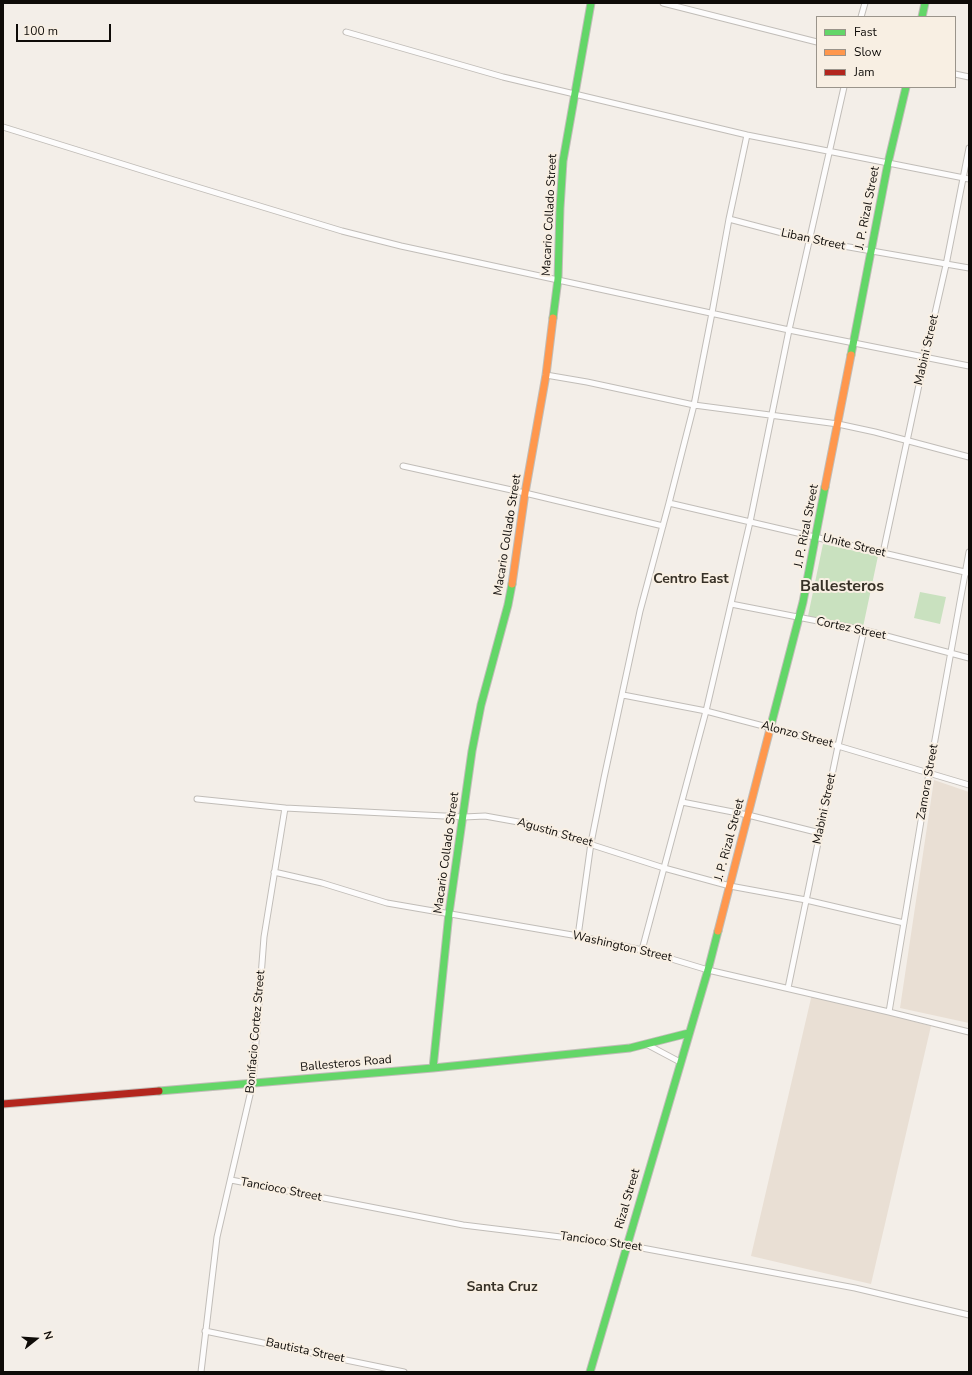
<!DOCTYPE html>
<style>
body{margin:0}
#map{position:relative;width:972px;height:1375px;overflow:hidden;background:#f3eee8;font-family:"Nunito Sans",sans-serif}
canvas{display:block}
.frame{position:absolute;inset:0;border:4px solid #0e0b08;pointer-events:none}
.legend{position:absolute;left:816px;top:16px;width:140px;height:72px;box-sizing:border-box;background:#f8efe3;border:1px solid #9a948b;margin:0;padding:5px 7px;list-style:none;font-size:12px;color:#0e0b08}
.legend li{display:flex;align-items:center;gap:8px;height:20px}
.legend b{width:20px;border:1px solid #9a948b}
.north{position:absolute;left:16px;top:1319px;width:40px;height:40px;-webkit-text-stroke:3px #f8efe3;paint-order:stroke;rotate:73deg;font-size:11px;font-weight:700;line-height:16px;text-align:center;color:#0e0b08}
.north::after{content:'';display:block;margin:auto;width:14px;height:18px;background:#0e0b08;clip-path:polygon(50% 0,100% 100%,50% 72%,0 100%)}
.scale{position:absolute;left:16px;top:24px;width:95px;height:18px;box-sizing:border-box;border:2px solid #0e0b08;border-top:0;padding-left:5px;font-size:12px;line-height:14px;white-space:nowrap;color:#0e0b08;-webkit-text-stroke:3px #f8efe3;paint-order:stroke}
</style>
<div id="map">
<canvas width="972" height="1375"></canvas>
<div class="frame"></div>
<ul class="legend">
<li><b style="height:5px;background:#63d668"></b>Fast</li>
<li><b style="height:5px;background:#ff974d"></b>Slow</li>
<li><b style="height:5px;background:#b3261e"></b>Jam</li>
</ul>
<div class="north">N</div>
<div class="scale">100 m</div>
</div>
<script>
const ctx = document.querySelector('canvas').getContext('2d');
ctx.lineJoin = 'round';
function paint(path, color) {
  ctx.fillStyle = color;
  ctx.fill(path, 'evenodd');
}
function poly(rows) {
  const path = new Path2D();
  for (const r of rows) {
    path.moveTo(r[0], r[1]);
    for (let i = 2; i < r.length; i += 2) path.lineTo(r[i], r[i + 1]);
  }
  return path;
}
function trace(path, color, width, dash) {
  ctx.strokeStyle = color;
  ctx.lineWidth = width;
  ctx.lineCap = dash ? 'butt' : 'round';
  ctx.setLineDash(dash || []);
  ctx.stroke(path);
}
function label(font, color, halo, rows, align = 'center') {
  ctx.font = font + ' "Nunito Sans",sans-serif';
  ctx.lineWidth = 4;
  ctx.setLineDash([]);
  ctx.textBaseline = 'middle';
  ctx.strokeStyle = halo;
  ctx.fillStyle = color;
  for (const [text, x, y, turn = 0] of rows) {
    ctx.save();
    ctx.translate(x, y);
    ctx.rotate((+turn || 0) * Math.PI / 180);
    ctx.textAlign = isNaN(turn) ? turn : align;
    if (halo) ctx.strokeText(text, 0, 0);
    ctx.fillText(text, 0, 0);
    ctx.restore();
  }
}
paint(poly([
 [934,780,969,792,969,1023,900,1008],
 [812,994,931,1026,871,1284,751,1256]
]), '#e9dfd4');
paint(poly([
 [823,544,878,556,863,627,808,616],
 [920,592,946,597,940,624,914,618]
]), '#c9e1bf');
const street = poly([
 [663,3,817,42],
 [861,17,865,3],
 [346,32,503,77,747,135,969,179],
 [955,74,969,77],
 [3,127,164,177,342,231,401,246,789,330,969,366],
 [729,219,809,240,969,268],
 [546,375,587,382,694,405,838,424,875,432,969,457],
 [403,466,525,493,663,526],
 [669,503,969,573],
 [883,553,925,357,946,265,969,148],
 [731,604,864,630,969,658],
 [623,695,706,711,771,728,838,746,969,785],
 [197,799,285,808,464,817,485,816,524,823,664,868,730,886,806,900,904,923],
 [682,802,748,815,820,833],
 [274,872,322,883,387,903,578,936,642,950,708,970,889,1012,969,1032],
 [578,936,591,843,604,778,640,611,669,503,694,405,712,313,729,219,747,135],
 [642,950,706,711,750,522,789,330,844,87],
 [788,988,838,746,864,630],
 [889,1012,929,773,969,552],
 [648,1045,680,1062],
 [231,1180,463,1225,626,1245,855,1288,969,1315],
 [205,1331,404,1372],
 [201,1372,217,1237,253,1082,264,937,285,808]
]);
const fast = poly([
 [922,17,925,3],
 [553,318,558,279,560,208,563,161,591,3],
 [851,355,888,163,906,87],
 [770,729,803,602,825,487],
 [433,1068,449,913,472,751,481,705,508,605,512,584],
 [159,1091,433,1068,630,1048,689,1033],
 [590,1372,708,970,718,931]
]);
const slow = poly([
 [825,487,851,355],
 [512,584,525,493,546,375,553,318],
 [718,931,770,729]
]);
const jam = poly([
 [3,1104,159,1091]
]);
trace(street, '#c1bdb8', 7);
trace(fast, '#c1bdb8', 9);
trace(slow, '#c1bdb8', 9);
trace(jam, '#c1bdb8', 9);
trace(street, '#fdfcfc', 5);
trace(fast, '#63d668', 7);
trace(slow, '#ff974d', 7);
trace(jam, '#b3261e', 7);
label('12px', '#0e0b08', '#f8efe3', [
 ["J. P. Rizal Street",868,208,-79],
 ["Macario Collado Street",550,215,-87],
 ["Liban Street",813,240,12],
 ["Mabini Street",927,350,-77],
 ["J. P. Rizal Street",807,526,-79],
 ["Macario Collado Street",508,535,-81],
 ["Unite Street",854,546,14],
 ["Cortez Street",851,629,12],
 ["Alonzo Street",797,735,15],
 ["Zamora Street",928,782,-80],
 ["Mabini Street",825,809,-78],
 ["Agustin Street",555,833,16],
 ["J. P. Rizal Street",730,840,-75],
 ["Macario Collado Street",447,853,-82],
 ["Washington Street",622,947,13],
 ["Bonifacio Cortez Street",256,1032,-85],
 ["Ballesteros Road",346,1064,-5],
 ["Tancioco Street",281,1190,11],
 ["Rizal Street",628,1199,-74],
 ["Tancioco Street",601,1242,8],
 ["Bautista Street",305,1351,12]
]);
label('bold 14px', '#373127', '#f8efe3', [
 ["Centro East",691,580],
 ["Santa Cruz",502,1288]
]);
label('bold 16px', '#373127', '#f8efe3', [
 ["Ballesteros",842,587]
]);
</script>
